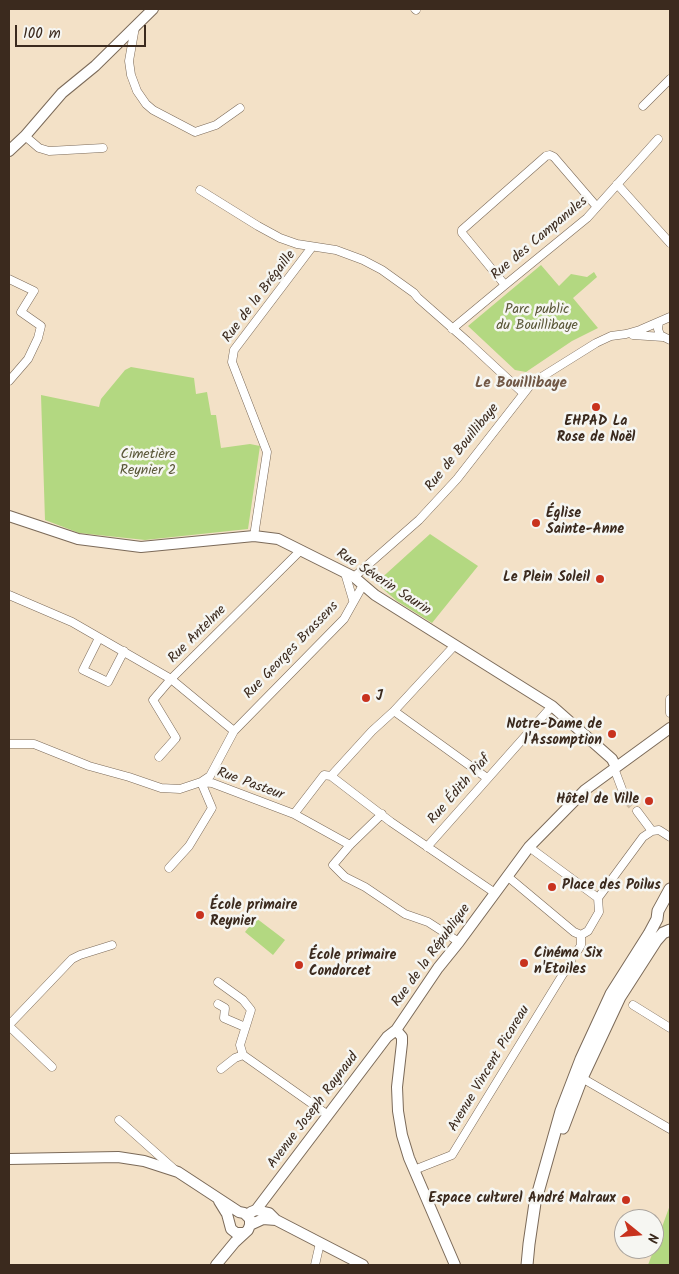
<!DOCTYPE html>
<meta charset="utf-8">
<style>
body{margin:0}
#map{position:relative;width:679px;height:1274px;overflow:hidden;background:#f3e1c7;font-family:Kalam,sans-serif}
canvas{display:block}
.frame{position:absolute;inset:0;border:10px solid #3b2a1e;pointer-events:none}
.north{position:absolute;left:614px;top:1209px;width:50px;height:50px;box-sizing:border-box;background:#f6f6f2;border:1px solid #aba49d;border-radius:50%;rotate:107deg;font-size:14px;font-weight:700;line-height:20px;text-align:center;color:#3b2a1e}
.north::after{content:'';display:block;margin:auto;width:18px;height:22px;background:#c8321e;clip-path:polygon(50% 0,100% 100%,50% 72%,0 100%)}
.scale{position:absolute;left:15px;top:25px;width:131px;height:22px;box-sizing:border-box;border:2px solid #3b2a1e;border-top:0;padding-left:6px;font-size:15px;line-height:18px;white-space:nowrap;color:#3b2a1e;-webkit-text-stroke:4px #f6f6f2;paint-order:stroke}
</style>
<div id="map">
<canvas width="679" height="1274"></canvas>
<div class="frame"></div>
<div class="north">N</div>
<div class="scale">100 m</div>
</div>
<script>
const ctx = document.querySelector('canvas').getContext('2d');
ctx.lineJoin = 'round';
function paint(path, color) {
  ctx.fillStyle = color;
  ctx.fill(path, 'evenodd');
}
function poly(rows) {
  const path = new Path2D();
  for (const r of rows) {
    path.moveTo(r[0], r[1]);
    for (let i = 2; i < r.length; i += 2) path.lineTo(r[i], r[i + 1]);
  }
  return path;
}
function trace(path, color, width, dash) {
  ctx.strokeStyle = color;
  ctx.lineWidth = width;
  ctx.lineCap = dash ? 'butt' : 'round';
  ctx.setLineDash(dash || []);
  ctx.stroke(path);
}
function label(font, color, halo, rows, align = 'center') {
  ctx.font = font + ' Kalam,sans-serif';
  ctx.lineWidth = 5;
  ctx.setLineDash([]);
  ctx.textBaseline = 'middle';
  ctx.strokeStyle = halo;
  ctx.fillStyle = color;
  for (const [text, x, y, turn = 0] of rows) {
    ctx.save();
    ctx.translate(x, y);
    ctx.rotate((+turn || 0) * Math.PI / 180);
    ctx.textAlign = isNaN(turn) ? turn : align;
    if (halo) ctx.strokeText(text, 0, 0);
    ctx.fillText(text, 0, 0);
    ctx.restore();
  }
}
paint(poly([
 [541,265,559,286,571,274,587,277,594,272,597,277,573,298,598,328,572,341,526,372,515,370,468,326],
 [131,367,194,378,196,394,207,392,211,415,216,415,221,448,250,444,260,446,248,529,145,540,79,533,45,520,41,395,99,407,101,399,125,370],
 [430,534,478,566,432,623,397,601,376,583],
 [256,918,285,940,273,955,245,932],
 [670,1205,670,1265,648,1265,654,1249]
]), '#b3d881');
trace(poly([
 [626,800,637,811]
]), '#cebca5', 8, [8, 4]);
const street = poly([
 [415,9,416,10],
 [135,27,129,61,131,75,137,91,146,104,153,110,195,132,216,125,240,108],
 [643,106,670,79],
 [25,136,39,148,49,151,103,148],
 [617,184,670,243],
 [200,190,258,226,280,238,297,244,336,250,363,260,382,270,414,293,418,298,467,341,523,393],
 [9,279,34,291,21,312,41,326,38,338,28,359,9,381],
 [505,285,462,233,462,230,546,156,550,155,554,157,597,207],
 [659,322,658,329,660,335,670,340],
 [452,329,505,285,587,218,658,139],
 [633,335,663,337],
 [254,536,267,452,232,362,234,350,312,247],
 [345,573,353,600],
 [354,577,419,520,457,479,532,383,596,343,611,336,626,334,640,330,670,317],
 [9,595,72,622,171,679,153,700,176,738,159,757],
 [99,638,83,670,108,682,124,651],
 [670,699,670,713],
 [394,711,487,778],
 [234,731,344,619,363,585],
 [9,744,34,744,89,766,129,777,161,788,180,789,201,782,212,783,294,814,324,775,331,776,391,822,495,893],
 [614,768,626,800],
 [331,776,372,731,394,711,455,645],
 [637,811,652,831],
 [294,814,350,845],
 [382,814,350,845,333,865,345,877,365,887,405,914,428,922,459,942],
 [652,831,659,830,670,837],
 [427,847,552,706],
 [529,847,598,898],
 [169,868,189,846,212,808,201,782,210,776,234,731,171,679,301,550],
 [507,876,574,932,581,935],
 [578,950,581,945,581,935,588,931,599,912,598,898,643,837,652,831],
 [218,982,243,1000,251,1010,240,1045,243,1055,328,1115],
 [218,1004,225,1008,224,1018,245,1027],
 [633,1005,670,1028],
 [9,1025,72,959,80,955,112,945],
 [9,1026,52,1067],
 [221,1069,235,1058,243,1055],
 [582,1078,670,1129],
 [119,1120,174,1169],
 [414,1170,452,1155,571,961],
 [315,1265,320,1243]
]);
const secondary = poly([
 [9,151,25,136,62,93,95,66,153,9],
 [9,516,78,539,141,547,254,536,278,539,354,577,375,595,552,706,612,759,616,767],
 [396,1030,402,1037,402,1043,397,1087,398,1111,402,1135,409,1158,455,1265],
 [9,1159,118,1157,144,1161,178,1172,239,1212,244,1213,250,1219,250,1225,248,1230,235,1242,216,1265],
 [219,1201,227,1214,231,1229,236,1233,243,1233],
 [256,1210,387,1037,396,1030,438,968,459,942,529,847,585,790,670,728],
 [251,1212,256,1210,269,1213,276,1220,363,1265],
 [250,1225,263,1219,276,1220]
]);
const primary = poly([
 [563,1128,582,1078,620,997,656,941,663,933,670,930],
 [527,1265,529,1244,535,1203,561,1111,581,1059,611,994,649,934,657,919,658,911,670,889]
]);
trace(street, '#7b6a59', 9);
trace(secondary, '#7b6a59', 12);
trace(primary, '#7b6a59', 13);
trace(street, '#fff', 8);
trace(secondary, '#fff', 10);
trace(primary, '#fff', 11);
for (const [x, y, r, color] of [
 [596,407,5,"#c8321e"],
 [536,523,5,"#c8321e"],
 [600,579,5,"#c8321e"],
 [366,698,5,"#c8321e"],
 [612,734,5,"#c8321e"],
 [649,801,5,"#c8321e"],
 [552,887,5,"#c8321e"],
 [200,915,5,"#c8321e"],
 [524,963,5,"#c8321e"],
 [299,965,5,"#c8321e"],
 [626,1200,5,"#c8321e"]
]) {
  const dot = new Path2D();
  dot.arc(x, y, r, 0, 2 * Math.PI);
  ctx.fillStyle = color;
  ctx.fill(dot);
  trace(dot, '#f6f6f2', 2);
}
label('14px', '#3b2a1e', '#f6f6f2', [
 ["Rue des Campanules",540,239,-40],
 ["Rue de la Brégaille",260,297,-53],
 ["Rue de Bouillibaye",463,448,-51],
 ["Rue Séverin Saurin",383,583,33],
 ["Rue Antelme",198,635,-45],
 ["Rue Georges Brassens",292,651,-46],
 ["Rue Pasteur",250,785,20],
 ["Rue Édith Piaf",460,790,-49],
 ["Rue de la République",432,956,-54],
 ["Avenue Vincent Picareau",490,1069,-59],
 ["Avenue Joseph Raynaud",314,1111,-53]
]);
label('14px', '#595637', '#f6f6f2', [
 ["Parc public",537,311],
 ["du Bouillibaye",537,327],
 ["Cimetière",148,456],
 ["Reynier 2",148,472]
]);
label('bold 14px', '#3b2a1e', '#f6f6f2', [
 ["EHPAD La",596,423,"center"],
 ["Rose de Noël",596,439,"center"],
 ["Église",546,515],
 ["Sainte-Anne",546,531],
 ["Le Plein Soleil",590,579,"right"],
 ["J",376,698],
 ["Notre-Dame de",602,726,"right"],
 ["l'Assomption",602,742,"right"],
 ["Hôtel de Ville",639,801,"right"],
 ["Place des Poilus",562,887],
 ["École primaire",210,907],
 ["Reynier",210,923],
 ["Cinéma Six",534,955],
 ["n'Etoiles",534,971],
 ["École primaire",309,957],
 ["Condorcet",309,973],
 ["Espace culturel André Malraux",616,1200,"right"]
], 'left');
label('bold 15px', '#715846', '#f6f6f2', [
 ["Le Bouillibaye",521,384]
]);
</script>
